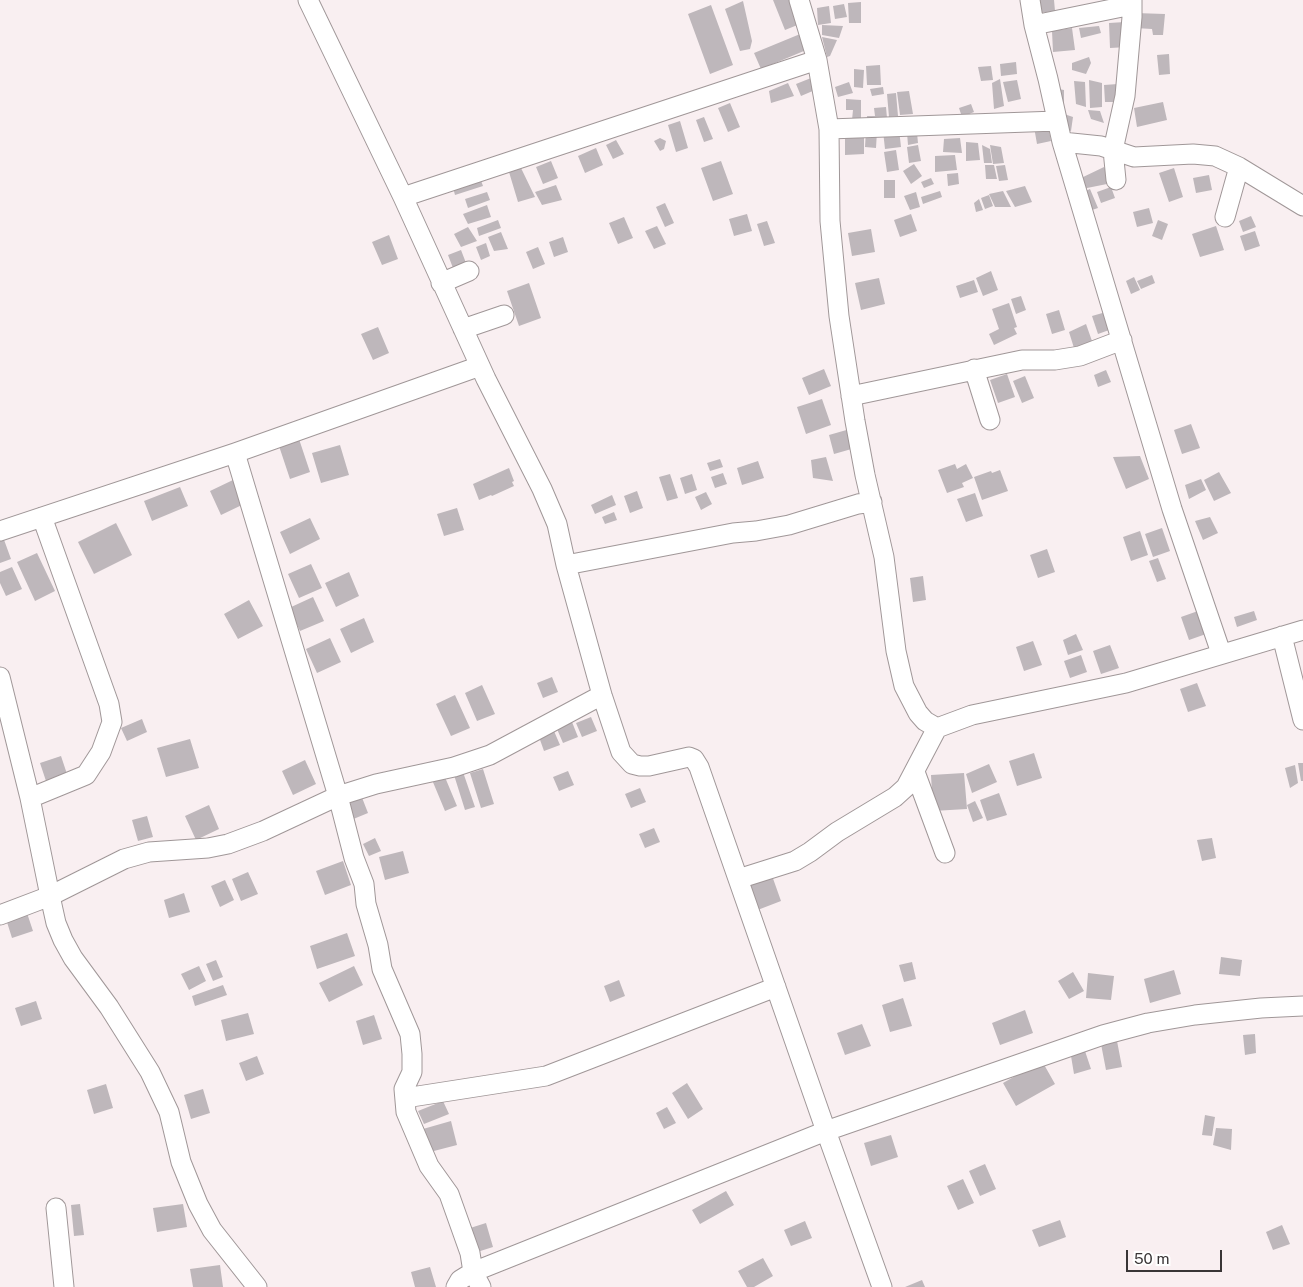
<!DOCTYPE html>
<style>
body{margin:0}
#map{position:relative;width:1303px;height:1287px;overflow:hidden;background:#f9eff1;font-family:"Public Sans",sans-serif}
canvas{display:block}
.scale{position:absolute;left:1126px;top:1250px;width:96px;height:22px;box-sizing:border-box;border:2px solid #393536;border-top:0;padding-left:6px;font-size:15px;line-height:18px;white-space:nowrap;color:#393536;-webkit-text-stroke:4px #fff;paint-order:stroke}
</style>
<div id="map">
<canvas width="1303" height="1287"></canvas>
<div class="scale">50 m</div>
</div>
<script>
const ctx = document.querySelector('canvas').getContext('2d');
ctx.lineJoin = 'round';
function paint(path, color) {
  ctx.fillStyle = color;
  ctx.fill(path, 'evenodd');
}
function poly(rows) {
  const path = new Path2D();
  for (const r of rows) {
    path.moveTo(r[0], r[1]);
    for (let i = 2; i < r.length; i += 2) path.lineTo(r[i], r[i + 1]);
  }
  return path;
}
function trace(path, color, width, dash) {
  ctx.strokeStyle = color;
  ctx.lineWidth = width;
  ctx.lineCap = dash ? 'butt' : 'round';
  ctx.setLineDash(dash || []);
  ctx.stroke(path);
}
paint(poly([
 [773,0,796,0,805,22,785,30],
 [1036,0,1054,0,1055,11,1038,13],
 [743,1,752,41,750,49,740,51,725,9],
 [861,2,861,23,849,23,848,3],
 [844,4,847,17,835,19,833,6],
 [711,5,733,65,710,74,688,14],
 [829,6,831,23,818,25,817,8],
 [1135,13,1165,14,1163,35,1153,35,1152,29,1135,28],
 [1125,22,1128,47,1110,48,1109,23],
 [822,25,843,26,839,38,822,35],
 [1099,26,1101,33,1081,38,1079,28],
 [1072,28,1075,50,1053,52,1052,31],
 [805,32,811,48,761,69,754,53],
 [822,37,837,40,830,56,827,57],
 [1169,54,1170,74,1159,75,1157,55],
 [1089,57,1091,63,1086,74,1072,70,1072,63],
 [1016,62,1017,74,1001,76,1000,64],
 [880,65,881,85,867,85,866,66],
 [991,66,993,80,981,81,978,67],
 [854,69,864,70,863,88,854,87],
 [811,78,815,90,801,96,796,84],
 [1000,79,1004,106,994,109,992,83],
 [1017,80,1021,99,1008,102,1003,82],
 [1089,80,1102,83,1102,107,1090,108],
 [1074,81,1085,82,1086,107,1076,104],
 [849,82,853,93,838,97,835,87],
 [788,83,794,96,771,103,769,91],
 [1118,84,1120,102,1105,102,1104,85],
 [883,87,884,94,872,96,870,89],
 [1053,88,1064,90,1064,103,1055,104],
 [909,91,913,114,900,115,897,92],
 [896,93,898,116,889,117,887,94],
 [846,99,861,100,861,120,852,120,853,110,846,110],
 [1163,102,1167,120,1137,127,1134,108],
 [730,103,740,127,728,132,718,108],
 [971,104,974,112,962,117,959,108],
 [886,107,887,118,868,125,867,116,875,116,874,108],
 [1088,110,1100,111,1104,123,1091,119],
 [1061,113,1073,117,1071,131,1061,127],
 [704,117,713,139,704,142,696,120],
 [680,121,688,148,676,152,668,125],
 [1048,125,1051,141,1037,144,1034,127],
 [899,129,901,147,885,149,883,131],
 [866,130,877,131,876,148,865,147],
 [907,133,917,133,918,143,908,145],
 [660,138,666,141,664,149,660,151,654,141],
 [845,138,864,138,864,154,845,155],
 [960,138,962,153,943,152,944,139],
 [616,140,624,154,613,159,606,145],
 [966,142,978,143,980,160,966,161],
 [918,145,921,161,909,163,907,147],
 [982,145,990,149,992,163,984,163],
 [990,145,1001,147,1004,163,993,164],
 [596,148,603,165,585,173,578,156],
 [896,150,899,170,887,172,884,152],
 [955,155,957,170,935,172,935,156],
 [551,161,558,178,543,184,536,167],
 [721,161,733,194,713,201,701,168],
 [914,164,922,176,911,184,903,171],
 [985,165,994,165,997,179,986,179],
 [1005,165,1008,180,999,181,996,166],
 [1104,167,1112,183,1082,189,1079,179],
 [521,168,535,197,518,202,509,172],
 [1174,168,1183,197,1169,202,1159,173],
 [958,173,959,184,948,186,947,174],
 [479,175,483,186,455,195,452,184],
 [1209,175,1212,190,1196,193,1193,178],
 [931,178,934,184,924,188,921,182],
 [884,180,895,180,895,198,884,198],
 [556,185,562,200,542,205,535,192],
 [1025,186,1032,202,1015,207,1006,191],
 [1111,187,1115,198,1101,203,1097,192],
 [1090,189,1098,208,1089,211,1083,192],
 [940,191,942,197,923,204,921,197],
 [1003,191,1011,207,995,207,989,194],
 [487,192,490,200,468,208,465,199],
 [916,192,920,207,910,210,904,196],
 [989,195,993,206,985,209,981,198],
 [979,199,983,210,976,212,974,203],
 [665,203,674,223,665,227,656,207],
 [487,205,491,217,468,224,463,214],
 [1149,208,1153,223,1137,227,1133,212],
 [747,214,752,231,734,236,729,219],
 [911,214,917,231,900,237,894,220],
 [1251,216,1256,227,1243,232,1239,221],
 [624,217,633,238,618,244,609,223],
 [498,220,501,228,479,236,477,228],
 [1158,220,1168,224,1162,240,1152,236],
 [767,221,775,243,764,246,757,224],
 [657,226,666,244,654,249,645,231],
 [1216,226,1224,250,1200,257,1192,234],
 [468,227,477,241,461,247,454,234],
 [871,229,875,252,852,256,848,233],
 [1255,231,1260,246,1245,251,1240,236],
 [501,232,508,249,494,251,488,237],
 [389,235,398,259,382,265,372,242],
 [563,237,568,252,554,257,549,242],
 [486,243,490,256,481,260,476,247],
 [538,247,545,264,533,269,526,252],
 [461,250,466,263,453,268,448,255],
 [991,271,998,290,983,296,976,278],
 [1152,275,1155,283,1141,289,1137,281],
 [1134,277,1140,290,1131,294,1126,281],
 [879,278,885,304,861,310,855,283],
 [974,280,978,292,960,298,956,286],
 [529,283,541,318,519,326,507,291],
 [1021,296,1026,310,1016,314,1011,299],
 [1009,303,1017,327,1014,328,1017,334,994,345,989,334,999,329,992,309],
 [1059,310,1065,330,1052,334,1046,314],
 [1106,312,1112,329,1098,334,1092,316],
 [1086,324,1092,341,1074,348,1069,332],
 [378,327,389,353,373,360,361,334],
 [824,369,831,386,809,395,802,378],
 [1106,370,1111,382,1098,387,1094,375],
 [1007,374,1015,397,998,403,990,380],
 [1025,376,1034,398,1022,403,1013,381],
 [822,399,831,425,806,434,797,407],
 [1191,424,1200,448,1182,454,1174,430],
 [850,429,855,448,834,454,829,435],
 [299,439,310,472,290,479,279,446],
 [340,445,349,475,321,483,312,453],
 [1140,456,1149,479,1126,489,1113,457],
 [826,457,833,481,813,478,811,460],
 [720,459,723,467,710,471,707,463],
 [758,461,764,478,742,485,737,468],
 [955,464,957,469,966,464,973,478,962,483,964,487,947,493,938,470],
 [509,468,514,481,512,482,514,486,492,496,491,495,479,500,473,484],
 [1000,470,1008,491,982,500,974,477,991,471,992,473],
 [1219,472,1231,493,1214,501,1204,480],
 [723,473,727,484,715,488,711,477],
 [670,474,678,498,667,501,659,477],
 [692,474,697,490,685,494,680,478],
 [1201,479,1206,490,1189,499,1185,485],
 [233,480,244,504,221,515,210,491],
 [180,487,188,506,152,521,144,501],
 [637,491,643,508,630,513,624,496],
 [706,492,712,504,701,510,695,497],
 [975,493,983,516,966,522,957,499],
 [612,495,616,505,595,514,591,505],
 [457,508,464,530,444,536,437,514],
 [614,512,617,520,605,524,602,517],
 [1210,517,1218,533,1203,540,1195,521],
 [310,518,320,539,290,554,280,532],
 [116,523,132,555,94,574,78,542],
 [1162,528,1170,551,1153,557,1145,534],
 [1140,531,1148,555,1131,561,1123,537],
 [3,537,11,559,0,563,0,538],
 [1047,549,1055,572,1038,578,1030,555],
 [37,553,55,591,35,601,17,562],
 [1158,558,1166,579,1157,582,1149,561],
 [311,564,322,588,299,598,288,574],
 [12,567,22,589,6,596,0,583,0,572],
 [349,572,359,596,336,607,325,583],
 [923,576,926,600,913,602,910,578],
 [313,597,324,621,300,631,289,608],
 [249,600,263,626,238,639,224,614],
 [1198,611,1206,634,1189,640,1181,617],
 [1254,611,1257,620,1237,627,1234,617],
 [364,618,374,642,351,653,340,629],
 [1076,634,1083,650,1068,655,1063,640],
 [330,638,341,662,317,673,306,649],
 [1033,641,1042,665,1024,671,1016,647],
 [1110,645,1119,668,1101,674,1093,651],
 [1081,655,1087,672,1070,678,1064,661],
 [552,677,558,692,543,698,537,683],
 [1197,683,1206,706,1188,712,1180,689],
 [482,685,495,714,477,721,465,693],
 [455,695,470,728,451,736,436,704],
 [591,717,597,731,582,737,576,723],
 [142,719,147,732,127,741,121,728],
 [572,722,578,737,563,743,557,729],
 [554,731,560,745,544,751,539,737],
 [190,739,199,768,166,777,157,748],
 [1034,753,1042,778,1017,786,1009,761],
 [61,756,67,774,46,781,40,763],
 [305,760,316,784,293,795,282,771],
 [1298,763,1303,763,1303,781,1301,781],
 [989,764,997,782,972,793,966,774],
 [1295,765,1298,783,1290,788,1285,768],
 [483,769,494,804,481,808,470,773],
 [442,770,457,806,445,811,430,775],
 [568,771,574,785,559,791,553,777],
 [463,772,475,807,465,810,454,775],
 [964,773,967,809,933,811,931,775],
 [640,788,646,802,631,808,625,794],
 [999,793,1007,815,987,821,980,800],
 [361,795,368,813,351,820,344,802],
 [975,801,983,818,973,822,967,805],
 [209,805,219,829,196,840,185,816],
 [147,816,153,837,138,841,132,820],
 [654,828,660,842,645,848,639,834],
 [375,838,381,851,369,856,363,844],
 [1212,838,1216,858,1202,861,1197,840],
 [403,851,409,873,385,880,379,857],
 [343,861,351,885,325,895,316,871],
 [770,870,781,901,755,911,744,879],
 [248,872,258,894,241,901,232,879],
 [225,880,234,900,220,907,211,886],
 [184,893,190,912,169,918,164,900],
 [27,913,33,931,12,938,6,919],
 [347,933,355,956,317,969,310,946],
 [1221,957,1242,960,1240,976,1219,974],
 [216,960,223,977,213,981,206,964],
 [912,962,916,979,904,982,899,965],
 [199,966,206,981,189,990,181,974],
 [354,966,363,985,329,1002,319,983],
 [1174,970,1181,994,1150,1003,1144,979],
 [1073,972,1084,991,1069,999,1058,981],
 [1088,973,1114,976,1111,1000,1086,998],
 [619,980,625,996,610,1002,604,986],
 [223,985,227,995,195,1006,192,996],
 [903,998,912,1026,890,1032,882,1005],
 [36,1001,42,1019,21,1026,15,1008],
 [1025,1010,1033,1033,1000,1045,992,1023],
 [248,1013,254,1034,226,1041,221,1020],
 [374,1015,382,1039,363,1045,356,1021],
 [862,1024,871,1046,845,1055,837,1033],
 [1255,1034,1256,1053,1245,1055,1243,1035],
 [1117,1041,1122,1067,1106,1070,1101,1044],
 [1085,1051,1091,1069,1074,1074,1071,1056],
 [257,1056,264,1074,246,1081,239,1063],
 [1042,1061,1055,1084,1016,1106,1003,1083],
 [687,1083,703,1109,688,1119,672,1093],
 [106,1084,113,1108,94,1114,87,1090],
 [203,1089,210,1113,191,1119,184,1095],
 [443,1101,449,1114,424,1124,418,1111],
 [667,1107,676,1123,664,1129,656,1113],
 [1205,1115,1215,1117,1212,1136,1202,1135],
 [451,1121,457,1145,430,1152,423,1129],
 [1216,1128,1232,1129,1231,1150,1213,1145],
 [891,1135,898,1157,871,1166,864,1143],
 [985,1164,996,1189,980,1196,969,1171],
 [963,1179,974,1203,958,1210,947,1186],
 [726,1191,734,1205,700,1224,692,1210],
 [80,1204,84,1235,74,1236,71,1205],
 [183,1204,187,1227,157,1232,153,1208],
 [1060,1220,1066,1237,1039,1247,1032,1230],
 [805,1221,812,1238,791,1246,784,1230],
 [486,1223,493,1247,474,1253,467,1229],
 [1282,1225,1290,1244,1273,1250,1266,1232],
 [763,1258,773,1276,754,1287,747,1287,738,1271],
 [220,1265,223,1287,193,1287,190,1269],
 [430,1267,436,1287,415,1287,411,1272],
 [922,1280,925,1287,905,1287]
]), '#beb7bb');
const minor = poly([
 [308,0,403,197,486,379,542,489,557,524,566,565,602,695,621,752,632,764,640,766,649,766,689,757,694,759,699,767,826,1131,882,1287],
 [799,0,817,60,829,129,830,221,839,316,855,421,865,475,884,557,896,651,904,686,918,713,925,721,937,728,972,715,1126,683,1303,630],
 [1030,0,1034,25,1048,79,1062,142,1172,509,1221,653],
 [1034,25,1132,5],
 [829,129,1057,121],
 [1062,142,1101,146,1113,150,1125,96,1132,17,1132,0],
 [1113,150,1134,157,1193,154,1215,156,1239,167,1303,206],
 [1113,150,1116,180],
 [403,197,817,60],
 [1225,217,1239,167],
 [441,283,469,271],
 [463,329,504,315],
 [974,369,990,420],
 [851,396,1022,360,1055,360,1080,356,1122,340],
 [0,531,235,453,480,366],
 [566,565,733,533,756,531,789,525,858,504,872,502],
 [1282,636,1303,720],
 [0,677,30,798,50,896,56,923,63,940,73,958,109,1007,150,1072,169,1112,181,1162,198,1204,212,1230,257,1287],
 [915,772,945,853],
 [30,798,86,775,101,752,112,722,109,704,42,517],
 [738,879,795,861,810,852,837,832,895,797,906,787,937,728],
 [0,915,50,896,124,859,149,852,208,848,228,844,263,831,338,796,235,453],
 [405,1098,546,1076,776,987],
 [56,1208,64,1287],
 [456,1287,460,1280,473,1272,826,1131,1103,1035,1148,1023,1195,1015,1261,1008,1303,1006],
 [481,1287,473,1272,470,1253,449,1194,429,1166,406,1112,404,1089,412,1072,412,1054,410,1034,382,969,378,945,366,904,364,884,354,858,338,796,376,784,454,767,490,755,602,695]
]);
trace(minor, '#a09798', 21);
trace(minor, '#fff', 19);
</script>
